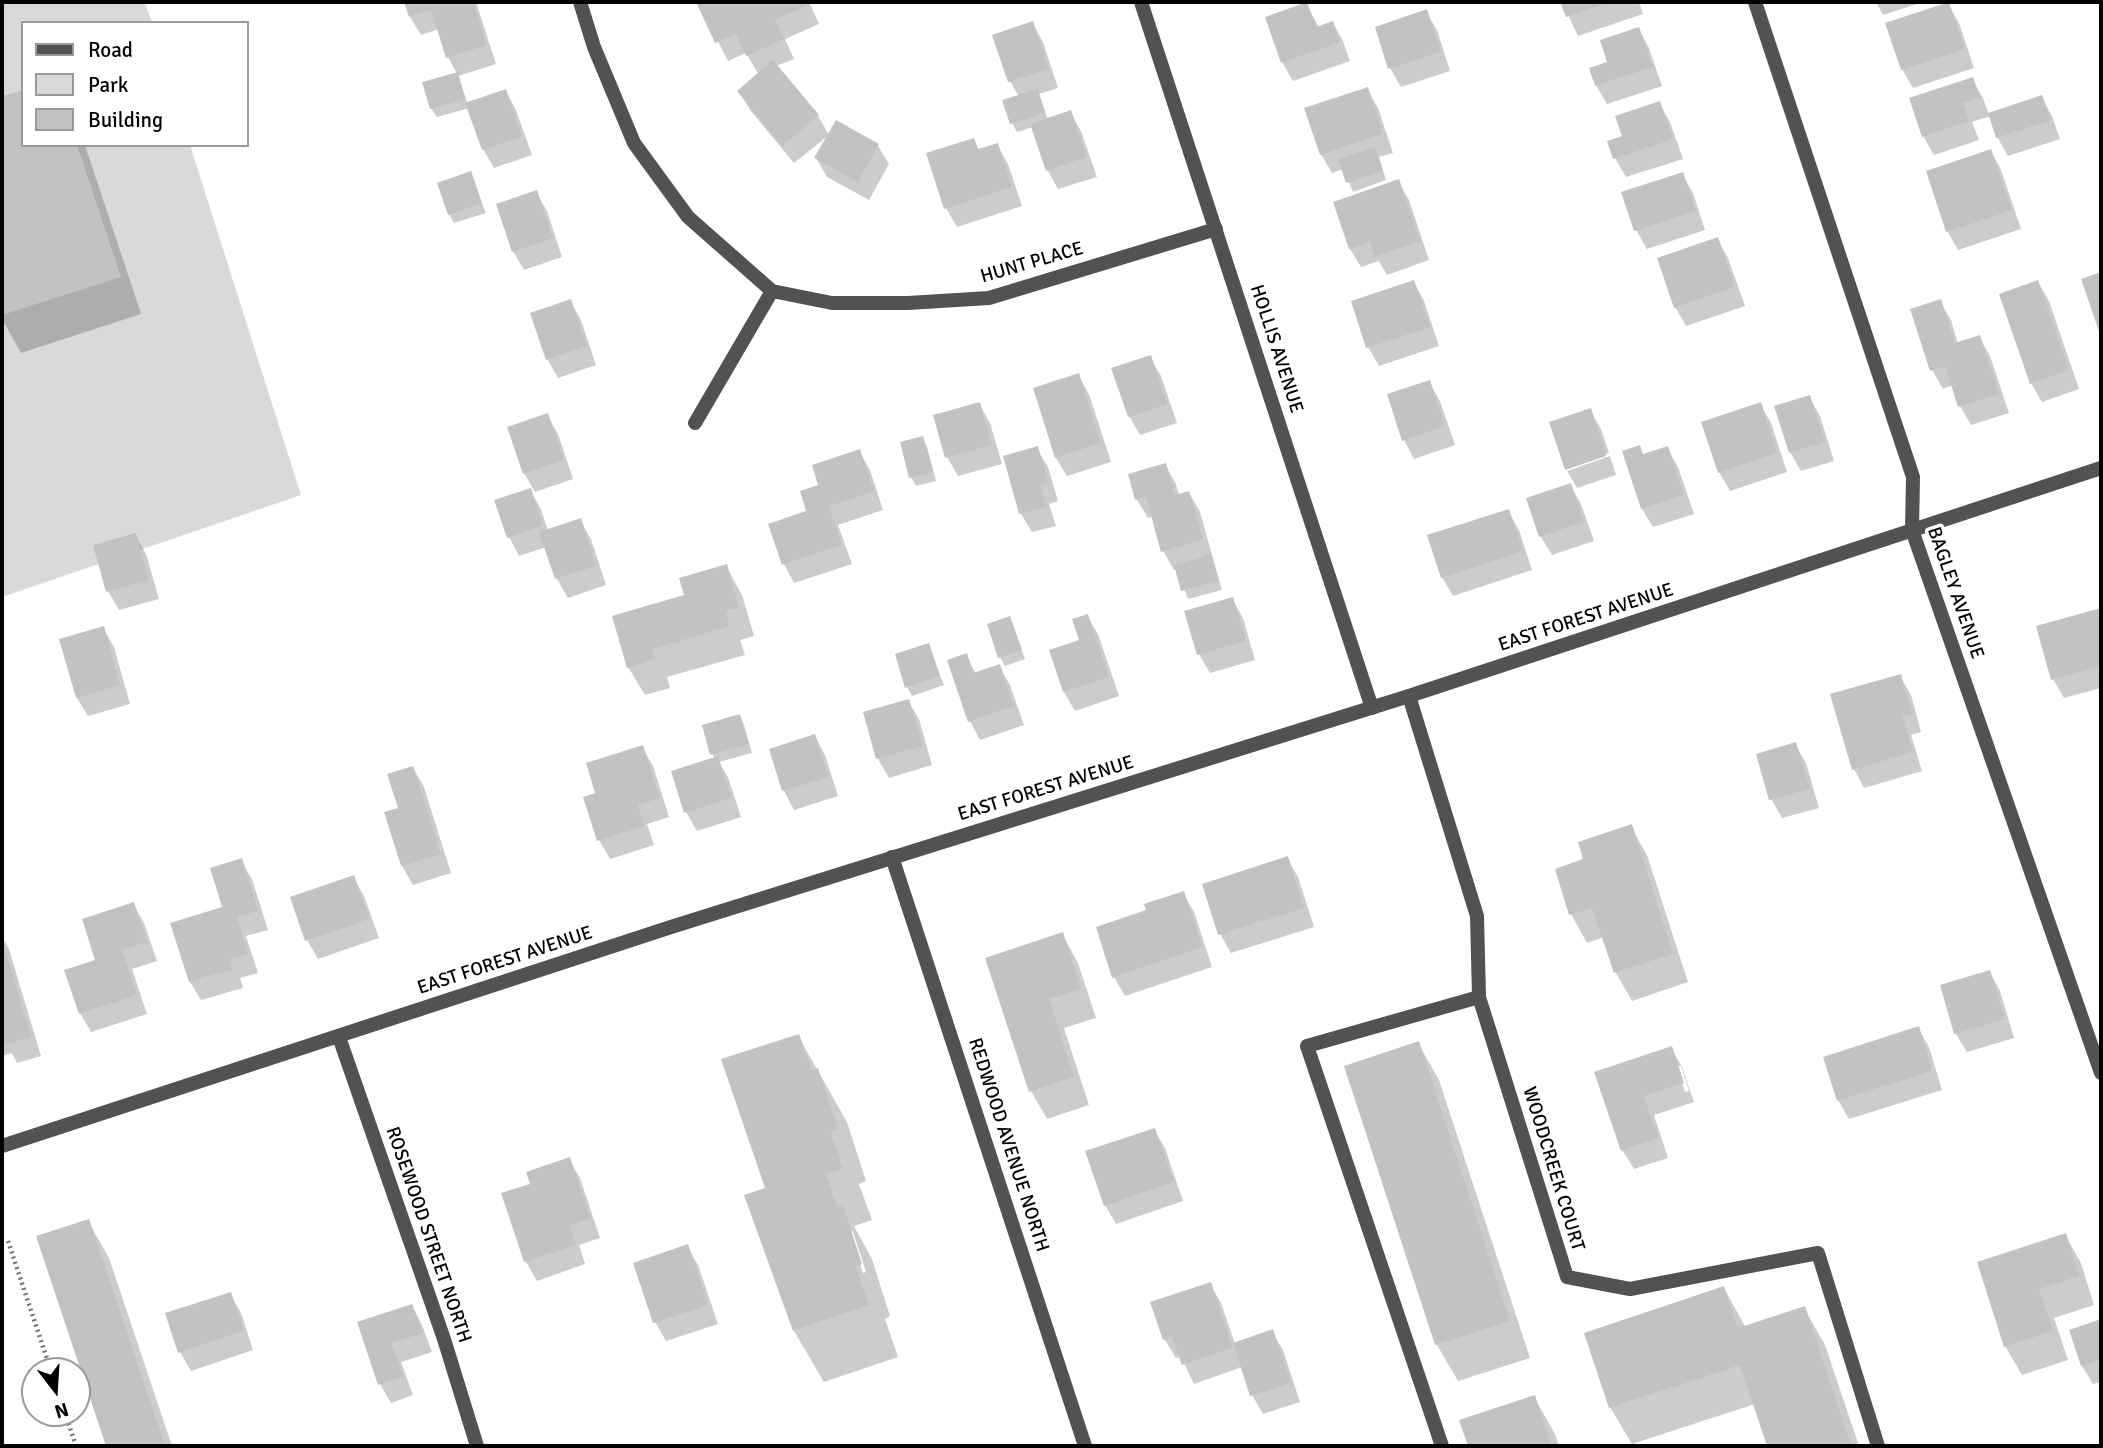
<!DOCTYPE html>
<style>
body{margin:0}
#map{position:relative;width:2103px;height:1448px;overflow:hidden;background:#fff;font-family:Signika,sans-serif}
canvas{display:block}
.frame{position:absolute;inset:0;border:4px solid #000;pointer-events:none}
.legend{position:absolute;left:21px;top:21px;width:228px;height:126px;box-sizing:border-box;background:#fff;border:2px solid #999;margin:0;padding:9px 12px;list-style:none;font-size:21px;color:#000}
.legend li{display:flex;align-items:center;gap:14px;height:35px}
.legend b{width:35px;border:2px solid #999}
.north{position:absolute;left:21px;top:1357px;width:70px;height:70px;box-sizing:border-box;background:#fff;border:2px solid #999;border-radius:50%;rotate:163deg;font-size:19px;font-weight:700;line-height:28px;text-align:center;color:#000}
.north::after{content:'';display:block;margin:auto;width:24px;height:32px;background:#000;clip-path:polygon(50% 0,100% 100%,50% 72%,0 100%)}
</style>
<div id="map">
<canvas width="2103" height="1448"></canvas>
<div class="frame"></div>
<ul class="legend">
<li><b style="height:9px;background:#525252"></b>Road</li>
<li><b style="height:19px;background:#d9d9d9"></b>Park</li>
<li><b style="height:19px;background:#c2c2c2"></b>Building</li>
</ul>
<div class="north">N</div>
</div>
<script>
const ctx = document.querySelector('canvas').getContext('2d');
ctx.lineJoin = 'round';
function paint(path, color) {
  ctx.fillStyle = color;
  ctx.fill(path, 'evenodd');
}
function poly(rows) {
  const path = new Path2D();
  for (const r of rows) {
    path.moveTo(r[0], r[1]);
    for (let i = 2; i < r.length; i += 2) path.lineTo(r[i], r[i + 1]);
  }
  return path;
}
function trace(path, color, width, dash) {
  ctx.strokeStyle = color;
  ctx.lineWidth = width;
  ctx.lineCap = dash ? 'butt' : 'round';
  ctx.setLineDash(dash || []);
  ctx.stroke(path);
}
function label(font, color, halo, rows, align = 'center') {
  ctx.font = font + ' Signika,sans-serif';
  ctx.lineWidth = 7;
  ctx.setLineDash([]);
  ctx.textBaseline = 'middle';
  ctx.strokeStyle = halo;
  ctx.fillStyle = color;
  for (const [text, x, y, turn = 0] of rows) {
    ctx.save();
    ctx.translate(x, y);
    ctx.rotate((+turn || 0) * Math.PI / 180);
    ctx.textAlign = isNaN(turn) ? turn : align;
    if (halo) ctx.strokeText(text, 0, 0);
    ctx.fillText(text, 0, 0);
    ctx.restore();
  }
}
paint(poly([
 [2,2,145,2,152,23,23,23,23,145,190,145,301,495,2,597]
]), '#d9d9d9');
paint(poly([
 [406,2,476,2,496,64,458,76,468,104,506,91,516,110,532,155,494,168,483,149,469,108,437,117,431,108,457,74,448,57,439,29,421,35,410,17],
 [698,2,809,2,819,24,785,39,794,59,776,66,818,116,829,135,794,163,750,110,739,91,759,75,746,53,728,61],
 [1562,2,1639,2,1643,14,1578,36],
 [1876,2,1923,2,1883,15],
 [1306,4,1319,27,1333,23,1343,41,1350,61,1293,81,1282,62],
 [1948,4,1959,23,1974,68,1913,88,1902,69],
 [1426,12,1437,30,1450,71,1401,87,1390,68],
 [1032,23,1043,42,1058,88,1039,94,1048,120,1070,112,1081,131,1097,177,1058,189,1048,171,1033,127,1017,132,1012,123,1019,97,1010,81],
 [1639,29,1649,48,1662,86,1607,104,1596,85,1609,63],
 [1972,79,1983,98,1989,115,2041,97,2052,116,2060,139,2008,156,1997,137,1991,116,1972,122,1979,140,1934,155,1923,136],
 [1367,89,1378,108,1393,153,1379,157,1386,180,1353,192,1343,169,1332,173,1321,154],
 [23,91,23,145,85,145,141,314,21,353,2,319,2,98],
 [1659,103,1670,122,1683,159,1626,177,1615,158,1624,137],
 [973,140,979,151,997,145,1008,164,1022,206,957,227,946,208],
 [878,146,889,164,869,200,827,177,816,158],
 [1991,151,2001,170,2021,229,1958,250,1947,231],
 [470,173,486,213,454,223,449,214],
 [1682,174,1693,193,1705,230,1647,249,1636,230],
 [1398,181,1409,200,1429,260,1387,275,1379,261,1361,267,1350,249,1335,203],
 [536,192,547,211,562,257,524,270,513,251],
 [1717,239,1728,258,1745,306,1686,326,1675,307],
 [1414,282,1424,301,1439,346,1379,366,1368,347],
 [2038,282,2049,301,2079,389,2042,402,2031,383],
 [570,301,581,320,596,365,558,378,547,359],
 [1940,302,1951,320,1958,344,1979,337,1990,356,2009,413,1971,425,1960,406,1953,385,1943,389,1932,370],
 [1150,357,1161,376,1177,423,1140,435,1129,416],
 [1078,375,1089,394,1111,462,1067,476,1056,458],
 [1429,382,1440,401,1455,445,1414,459,1404,440],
 [1809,397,1820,416,1834,461,1801,471,1790,452],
 [979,404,990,423,1002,464,958,476,947,457],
 [1760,404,1771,423,1787,472,1730,491,1719,472],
 [1590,410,1601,429,1609,453,1567,467,1567,471,1610,456,1616,475,1577,488,1566,469],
 [547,415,558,434,573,479,535,492,524,473],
 [922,438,927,447,936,481,916,486,911,477],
 [1667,448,1678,467,1694,514,1653,527,1642,509,1624,452,1644,456],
 [1037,449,1048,467,1058,501,1049,504,1056,526,1032,532,1021,514,1005,458],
 [859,451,870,470,883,510,838,525,852,564,794,583,784,564,820,486],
 [1165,465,1176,484,1179,495,1189,493,1200,512,1222,590,1188,599,1177,569,1174,570,1163,551,1153,517,1148,518,1137,500,1130,475],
 [1570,485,1581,504,1594,541,1552,555,1541,537,1528,499],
 [530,490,541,509,548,531,580,520,591,539,606,585,568,598,557,579,546,547,519,556,509,537],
 [1508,511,1519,530,1532,570,1453,596,1442,577],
 [135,535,146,554,159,599,119,610,108,591],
 [726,566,742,595,754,636,740,640,745,655,667,677,670,688,645,695,628,667,686,597],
 [1232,599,1243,618,1255,660,1210,673,1199,654],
 [2101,610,2101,688,2064,698,2053,679,2038,627],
 [1087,616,1098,634,1119,696,1075,711,1064,692,1051,651,1081,641],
 [1010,618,1025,659,1005,666,1000,657],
 [103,628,114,647,130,704,88,716,77,698,61,640],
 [928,645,944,685,912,696,907,687],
 [966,655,976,674,999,666,1010,685,1024,725,980,740,970,721],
 [1900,676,1911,695,1921,732,1911,735,1922,771,1864,788,1854,769],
 [908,701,919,719,932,765,889,778,878,759,865,713],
 [739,716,744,725,752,753,719,762,728,777,741,817,697,831,686,812,673,772,715,759,712,754],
 [815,736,825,755,838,796,794,810,784,791,771,750],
 [1795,744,1806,763,1819,808,1782,818,1771,799],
 [642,747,653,766,669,817,647,824,654,845,610,859,599,840,598,794],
 [413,768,424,787,451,873,413,885,402,866,386,813,400,809],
 [1631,827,1647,855,1688,982,1632,1001,1616,973,1604,937,1587,943,1571,914,1557,870,1586,860],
 [1287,858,1298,877,1314,927,1231,953,1220,934],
 [241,861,252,879,268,930,246,936,258,973,240,978,243,988,201,1000,190,982,224,908],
 [353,877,364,896,379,938,318,959,307,940],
 [1183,893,1194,912,1212,967,1125,996,1114,977,1148,911],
 [133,904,144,923,157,961,132,969,147,1014,91,1032,80,1013,97,961],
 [1062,934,1078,963,1096,1018,1064,1028,1089,1105,1047,1119,1031,1091],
 [2,936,9,949,41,1056,17,1063,12,1053,2,1056],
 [1990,972,2000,991,2014,1038,1967,1052,1956,1034,1942,986],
 [1918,1028,1929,1047,1942,1090,1849,1119,1838,1100],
 [798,1036,847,1122,866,1181,859,1184,872,1220,854,1226,872,1259,890,1316,885,1319,898,1357,824,1382,794,1331,746,1196,767,1189],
 [848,1227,853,1232,866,1272,863,1273],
 [1418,1043,1439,1080,1530,1358,1458,1381,1437,1345,1346,1067],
 [1671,1048,1682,1067,1694,1102,1654,1115,1668,1158,1634,1169,1623,1151,1597,1073],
 [1677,1066,1681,1066,1689,1091,1685,1092],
 [1154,1130,1165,1148,1183,1201,1116,1224,1105,1205],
 [569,1159,580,1178,600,1238,579,1245,585,1264,537,1281,526,1262,503,1195,532,1185],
 [88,1221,109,1258,172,1446,108,1446,39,1237],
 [2065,1235,2081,1263,2094,1305,2054,1318,2068,1360,2022,1375,2005,1346],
 [687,1246,698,1265,718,1324,666,1341,655,1322],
 [1210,1284,1221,1303,1235,1344,1272,1332,1283,1350,1300,1402,1263,1414,1252,1395,1242,1367,1194,1384,1181,1357,1176,1358,1165,1340,1152,1303],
 [1724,1288,1746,1328,1804,1308,1825,1345,1859,1446,1769,1446,1755,1404,1632,1444,1610,1407],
 [230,1294,241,1313,253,1350,191,1371,180,1352,167,1314],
 [412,1306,422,1325,432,1352,401,1362,413,1395,391,1403,380,1384,359,1324],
 [2101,1321,2101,1382,2093,1384,2082,1366,2071,1331],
 [1534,1397,1555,1434,1559,1446,1470,1446,1462,1421]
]), '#0003');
paint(poly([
 [404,2,473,2,487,45,446,58,431,10,409,17],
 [696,2,808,2,809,4,775,20,784,39,746,56,736,34,715,43],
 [1307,2,1316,27,1333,21,1340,42,1281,63,1265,17],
 [1560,2,1611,2,1566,17],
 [1949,2,1965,49,1901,70,1885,23],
 [1427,9,1441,52,1388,69,1375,27],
 [1033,21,1049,69,1008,82,992,35],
 [1639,27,1653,67,1595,86,1589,68,1607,62,1600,40],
 [773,60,819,115,782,146,737,91],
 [458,72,465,99,430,109,422,82],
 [1973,77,1980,97,1963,103,1969,121,1922,137,1909,98],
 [1368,87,1383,134,1320,155,1304,108],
 [506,89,522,136,482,150,465,103],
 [1038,89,1045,113,1010,124,1002,100],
 [23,90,23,145,77,145,121,277,2,315,2,96],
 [2042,95,2051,120,1996,138,1988,113],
 [1660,101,1673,139,1613,159,1607,141,1622,136,1615,116],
 [1071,110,1087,157,1046,171,1030,124],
 [836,120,879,144,858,182,814,158],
 [974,138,978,149,998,143,1012,187,944,209,926,153],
 [1375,147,1383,171,1346,183,1338,159],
 [1991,149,2012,210,1946,232,1926,171],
 [471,171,482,203,448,215,437,183],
 [1683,172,1696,211,1634,231,1621,192],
 [1399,179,1420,241,1375,257,1370,242,1349,249,1333,202],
 [537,190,553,238,512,252,496,204],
 [1718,237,1735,287,1674,308,1657,258],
 [2101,272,2101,337,2081,279],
 [1414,280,1430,327,1366,348,1351,301],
 [2038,280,2069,370,2030,384,1999,294],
 [571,299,587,346,546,360,530,313],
 [1941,299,1955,343,1980,335,1999,394,1958,407,1945,366,1930,371,1910,309],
 [1151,355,1167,404,1128,417,1111,368],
 [1079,373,1101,443,1055,458,1033,388],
 [1430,380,1445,426,1402,441,1387,394],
 [1810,395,1825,442,1789,453,1774,406],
 [980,402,992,445,945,458,933,415],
 [1761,402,1777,453,1718,473,1701,422],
 [1591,408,1606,456,1565,470,1549,422],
 [548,413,564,460,523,474,507,427],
 [923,436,933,472,909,478,900,442],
 [1640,445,1643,454,1668,446,1684,495,1641,509,1622,451],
 [1038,446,1048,482,1040,485,1046,507,1019,514,1003,456],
 [860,449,874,491,829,506,842,545,782,565,768,524,806,511,800,491,818,485,812,465],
 [1166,463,1175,495,1189,491,1203,539,1161,552,1146,497,1135,500,1128,474],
 [1571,483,1584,522,1539,537,1526,498],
 [531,488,543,525,507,538,494,500],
 [1509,509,1523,551,1441,578,1427,535],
 [581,518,596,566,555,579,539,532],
 [136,533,149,580,106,592,93,545],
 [1211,554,1218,581,1181,591,1174,565],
 [727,564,739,608,725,611,730,626,652,649,655,659,627,668,612,616,684,595,679,578],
 [1233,597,1246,641,1197,655,1184,611],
 [2101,608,2101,666,2051,680,2036,626],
 [1088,614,1109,677,1063,692,1049,650,1079,640,1072,619],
 [1010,616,1022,650,998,658,987,624],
 [104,626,120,685,76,698,59,639],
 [929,643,940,676,905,688,895,654],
 [967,653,973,673,1000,664,1014,706,968,722,947,660],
 [1901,674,1912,714,1902,716,1913,752,1852,770,1830,694],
 [909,699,923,746,876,759,863,712],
 [740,714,749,744,710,755,702,725],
 [815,734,829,777,782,791,769,749],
 [1796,742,1810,789,1769,800,1756,754],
 [643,745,660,798,638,805,645,826,597,841,583,797,595,793,586,763],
 [718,756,731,798,684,813,671,771],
 [413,766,441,854,401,866,384,812,398,808,387,774],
 [1632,824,1673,954,1614,973,1592,908,1569,915,1555,869,1583,859,1578,842],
 [1288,856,1304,908,1218,935,1202,884],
 [242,858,258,911,237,917,248,954,230,959,233,969,189,982,170,923,222,907,210,868],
 [354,875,369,919,305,941,290,897],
 [1184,891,1202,947,1112,978,1096,927,1146,910,1144,904],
 [134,902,147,942,122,950,137,995,79,1014,64,970,95,960,82,919],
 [1063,932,1081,989,1049,999,1074,1077,1029,1092,985,958],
 [2,939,31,1037,5,1045,2,1034],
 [1990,970,2005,1019,1954,1034,1940,985],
 [1919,1026,1932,1071,1837,1101,1823,1057],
 [799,1034,812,1071,818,1068,838,1129,831,1132,843,1168,826,1174,837,1207,843,1205,862,1264,856,1267,869,1305,793,1331,744,1195,765,1188,721,1059],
 [1419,1041,1510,1321,1435,1345,1344,1066],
 [1672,1046,1684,1083,1644,1096,1659,1138,1621,1151,1594,1072],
 [1155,1128,1174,1182,1104,1206,1085,1151],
 [570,1157,590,1218,570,1226,576,1245,524,1262,501,1193,530,1184,526,1172],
 [89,1219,165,1446,106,1446,36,1236],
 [2066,1233,2079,1276,2039,1289,2053,1331,2004,1347,1977,1262],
 [688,1244,708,1305,653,1323,633,1263],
 [1211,1282,1233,1348,1182,1365,1172,1337,1163,1340,1150,1302],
 [1724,1286,1738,1328,1805,1306,1851,1446,1767,1446,1740,1365,1609,1408,1584,1333],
 [231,1292,244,1331,178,1353,165,1313],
 [412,1304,423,1333,392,1343,403,1376,378,1385,357,1322],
 [2101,1319,2101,1359,2081,1366,2069,1330],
 [1273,1329,1291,1383,1250,1396,1233,1343],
 [1535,1395,1551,1446,1468,1446,1459,1420]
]), '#c2c2c2');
trace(poly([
 [8,1241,51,1371],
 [65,1413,76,1446]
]), '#747474', 4.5, [2, 3.5]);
trace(poly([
 [1409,696,1477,916,1479,997,1567,1277,1630,1289,1818,1253,1878,1446],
 [892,857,1085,1446],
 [339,1037,444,1339,477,1446],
 [1442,1446,1307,1046,1479,997]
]), '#525252', 14);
trace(poly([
 [580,2,594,47,634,143,688,217,772,291,832,303,908,303,989,298,1216,229],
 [1141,2,1372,708],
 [1755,2,1913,477,1912,530,2101,1073],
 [695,423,772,291]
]), '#525252', 14);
trace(poly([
 [2,1146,671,927,1409,696,2101,468]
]), '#525252', 14);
label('19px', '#000', '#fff', [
 ["HUNT PLACE",1032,263,-16],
 ["HOLLIS AVENUE",1276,349,72],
 ["BAGLEY AVENUE",1955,593,71],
 ["EAST FOREST AVENUE",1586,618,-18],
 ["EAST FOREST AVENUE",1046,789,-17],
 ["EAST FOREST AVENUE",505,961,-18],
 ["REDWOOD AVENUE NORTH",1008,1145,72],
 ["WOODCREEK COURT",1553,1169,73],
 ["ROSEWOOD STREET NORTH",428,1235,71]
]);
</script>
